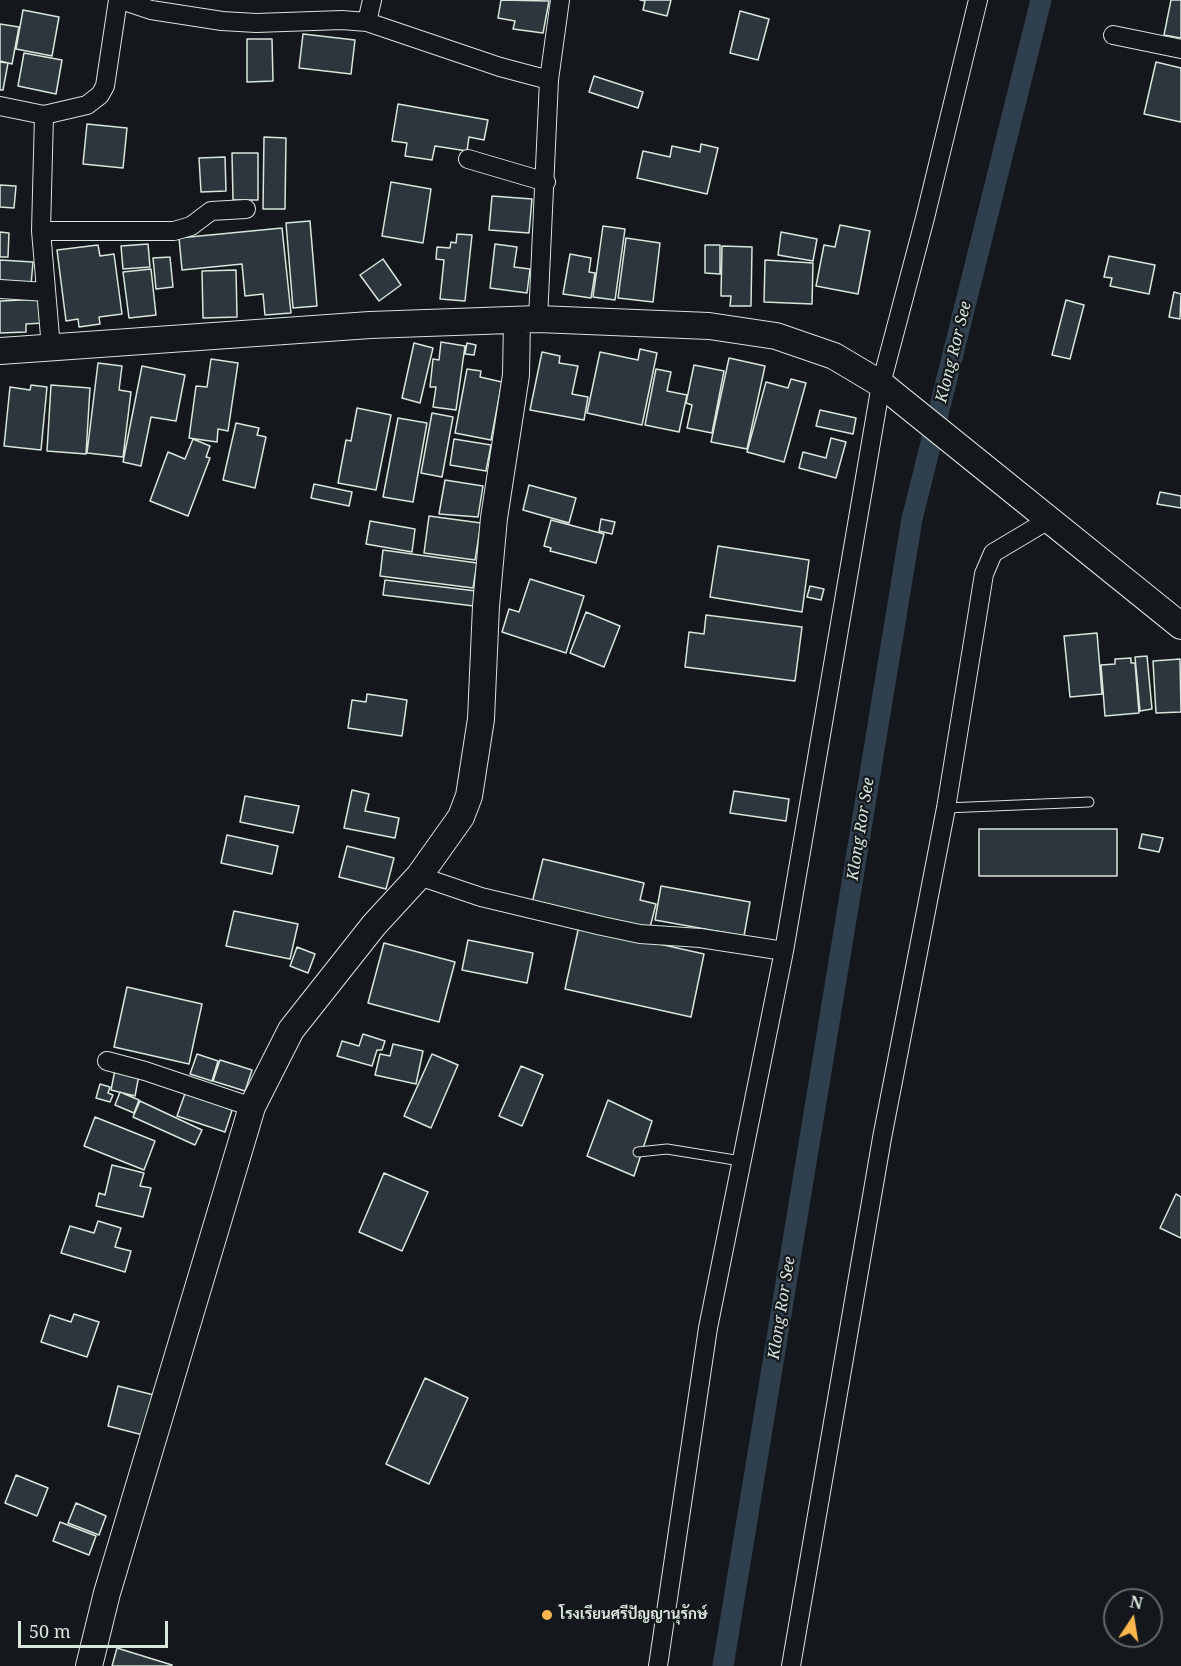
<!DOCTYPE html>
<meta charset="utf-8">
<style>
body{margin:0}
#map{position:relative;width:1181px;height:1666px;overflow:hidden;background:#14181c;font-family:"Noto Serif",serif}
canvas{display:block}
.north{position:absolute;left:1103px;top:1588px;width:60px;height:60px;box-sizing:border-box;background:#14181c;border:2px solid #626a69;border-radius:50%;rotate:12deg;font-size:16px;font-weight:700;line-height:24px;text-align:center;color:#d8e6dc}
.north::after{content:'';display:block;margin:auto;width:21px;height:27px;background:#ffb74d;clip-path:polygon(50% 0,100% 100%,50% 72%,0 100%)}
.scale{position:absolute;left:18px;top:1621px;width:150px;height:27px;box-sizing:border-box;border:3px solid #d8e6dc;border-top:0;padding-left:8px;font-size:18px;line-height:21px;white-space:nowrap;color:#d8e6dc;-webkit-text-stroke:4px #14181c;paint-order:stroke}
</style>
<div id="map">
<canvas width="1181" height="1666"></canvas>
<div class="north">N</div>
<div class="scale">50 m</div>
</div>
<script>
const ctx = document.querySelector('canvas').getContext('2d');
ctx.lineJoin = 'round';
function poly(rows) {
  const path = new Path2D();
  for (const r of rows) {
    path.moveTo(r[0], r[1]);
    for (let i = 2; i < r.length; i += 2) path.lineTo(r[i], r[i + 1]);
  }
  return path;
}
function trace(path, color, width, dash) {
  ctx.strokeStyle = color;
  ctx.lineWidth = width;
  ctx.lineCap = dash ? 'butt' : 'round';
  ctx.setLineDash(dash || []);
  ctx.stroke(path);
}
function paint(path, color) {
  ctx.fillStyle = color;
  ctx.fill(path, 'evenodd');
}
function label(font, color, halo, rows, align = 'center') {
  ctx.font = font + ' "Noto Serif",Sarabun,serif';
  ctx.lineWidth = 4.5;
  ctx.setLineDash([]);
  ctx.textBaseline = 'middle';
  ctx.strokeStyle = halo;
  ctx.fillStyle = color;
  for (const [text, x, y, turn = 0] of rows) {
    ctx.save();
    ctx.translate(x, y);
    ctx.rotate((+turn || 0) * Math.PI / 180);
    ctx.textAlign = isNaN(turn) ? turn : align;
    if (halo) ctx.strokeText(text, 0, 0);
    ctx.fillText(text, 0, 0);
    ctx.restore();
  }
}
trace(poly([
 [723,1666,912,519,1041,0]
]), '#2f3f4d', 21);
const building = poly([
 [501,0,549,1,543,33,513,29,515,21,498,18,501,0],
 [640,0,671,0,667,16,643,10,645,1,640,0],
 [1171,0,1181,0,1181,38,1164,35,1171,0],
 [23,10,59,17,52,56,16,49,23,10],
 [740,11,769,19,758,60,730,53,740,11],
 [0,24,19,27,12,64,0,61,0,24],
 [303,34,355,40,351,74,299,68,303,34],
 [247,39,272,39,273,81,247,82,247,39],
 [24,53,62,60,56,94,18,86,24,53],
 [0,62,8,63,3,90,0,90,0,62],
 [1156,62,1181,68,1181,122,1144,114,1156,62],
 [594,76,643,92,638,108,589,92,594,76],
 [398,104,488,120,484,140,469,137,467,151,435,146,432,160,405,156,407,143,392,141,398,104],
 [87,124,127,128,123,168,83,164,87,124],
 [264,137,286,138,285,209,263,209,264,137],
 [701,144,718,148,707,194,637,178,643,151,670,157,672,146,700,152,701,144],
 [232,153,258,153,258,200,233,200,232,153],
 [225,157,226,191,201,192,199,158,225,157],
 [391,182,431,189,423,243,382,236,391,182],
 [0,185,16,186,14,208,0,207,0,185],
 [492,196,532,199,529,233,489,230,492,196],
 [310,221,317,306,293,308,286,223,310,221],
 [840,225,870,231,858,294,816,286,824,245,835,247,840,225],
 [603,226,625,229,615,300,593,297,603,226],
 [282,228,291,313,265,315,263,294,245,296,242,264,182,270,179,238,282,228],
 [0,232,9,233,8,257,0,257,0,232],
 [781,232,817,239,813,261,778,255,781,232],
 [457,234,472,235,465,301,440,299,444,260,436,259,437,247,450,248,451,242,456,243,457,234],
 [626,238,660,243,653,302,618,298,626,238],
 [148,244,150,267,123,269,121,246,148,244],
 [495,244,517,247,514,267,530,269,527,293,490,288,495,244],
 [98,245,100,256,114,254,122,314,99,317,100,324,79,327,78,319,66,321,57,250,98,245],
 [705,245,720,245,720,274,705,273,705,245],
 [722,246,752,247,751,306,730,306,731,296,721,296,722,246],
 [570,254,591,258,589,272,595,273,591,298,563,294,570,254],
 [1109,256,1155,265,1149,294,1110,286,1112,278,1104,277,1109,256],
 [170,257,173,287,156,289,153,258,170,257],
 [383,259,401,285,379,301,360,275,383,259],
 [0,260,33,262,31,285,0,283,0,260],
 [765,260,813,263,812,304,764,302,765,260],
 [151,269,156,315,129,318,123,272,151,269],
 [236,270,237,317,203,318,202,271,236,270],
 [1174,292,1181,294,1180,319,1169,317,1174,292],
 [42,299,43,323,26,324,26,332,0,333,0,301,42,299],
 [1066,300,1084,305,1070,359,1052,355,1066,300],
 [441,342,465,346,456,410,433,407,436,387,430,387,433,359,439,360,441,342],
 [414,343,433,348,420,403,402,398,414,343],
 [467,343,476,345,474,355,465,354,467,343],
 [640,349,657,353,642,425,587,413,600,352,638,360,640,349],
 [542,352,560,356,559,363,578,366,572,394,588,397,584,420,530,410,542,352],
 [729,358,765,366,747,449,711,442,729,358],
 [211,359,238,363,228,431,218,429,217,442,189,438,196,386,207,387,211,359],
 [98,363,122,366,119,390,131,392,123,457,87,453,98,363],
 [694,365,724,371,712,433,687,428,692,405,686,403,694,365],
 [142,366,185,375,176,421,151,417,141,466,123,462,142,366],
 [467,369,481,371,480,377,502,382,491,440,455,433,467,369],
 [656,369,671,372,667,391,687,395,679,432,645,425,656,369],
 [791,379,806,383,784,462,747,452,766,382,788,388,791,379],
 [31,385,47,387,41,450,4,446,10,387,30,390,31,385],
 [51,385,90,388,86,454,47,451,51,385],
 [357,408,391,415,376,490,338,483,346,440,351,441,357,408],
 [820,410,856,418,853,434,816,426,820,410],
 [432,413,453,417,442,477,421,473,432,413],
 [398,418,427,423,413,502,383,497,398,418],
 [236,423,259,428,257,435,266,437,255,488,223,480,236,423],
 [831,438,846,442,836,478,799,468,803,452,826,458,831,438],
 [193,439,210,446,206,457,210,458,188,516,150,501,168,452,185,459,193,439],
 [454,439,491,445,486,471,450,465,454,439],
 [445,480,483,486,478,517,439,514,445,480],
 [314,484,352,492,349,506,311,498,314,484],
 [529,485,576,498,569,523,523,510,529,485],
 [1160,492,1181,496,1181,508,1157,504,1160,492],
 [429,516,481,523,475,560,424,553,429,516],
 [601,519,615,522,612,534,599,531,601,519],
 [551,520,604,534,596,563,550,551,551,548,544,546,551,520],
 [370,521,415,529,412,552,366,544,370,521],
 [718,546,809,560,802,612,710,597,718,546],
 [383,550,477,563,473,588,380,576,383,550],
 [530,579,584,596,566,653,502,632,509,609,519,612,530,579],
 [385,580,476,591,474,606,383,595,385,580],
 [810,586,824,589,821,600,807,597,810,586],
 [586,612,620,626,604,667,570,653,586,612],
 [706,615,802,627,795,681,685,667,689,632,704,634,706,615],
 [1097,633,1102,694,1070,697,1064,636,1097,633],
 [1147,656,1152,709,1140,711,1135,657,1147,656],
 [1131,658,1131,663,1135,663,1139,713,1105,716,1101,665,1115,664,1115,659,1131,658],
 [1180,659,1181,712,1156,713,1153,661,1180,659],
 [367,694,407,700,402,736,348,728,352,700,366,702,367,694],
 [352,790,369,794,365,811,399,818,395,838,344,828,352,790],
 [734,791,789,799,786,821,730,813,734,791],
 [245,796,299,806,293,833,240,822,245,796],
 [979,829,1117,829,1117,876,979,876,979,829],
 [1142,834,1163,838,1159,852,1139,848,1142,834],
 [227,835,278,846,272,874,221,863,227,835],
 [347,846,394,858,386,889,339,877,347,846],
 [543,859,644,883,640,900,656,904,649,931,532,903,543,859],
 [661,886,750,902,744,936,655,920,661,886],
 [234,911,298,924,290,959,226,946,234,911],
 [579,926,704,954,691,1017,565,989,579,926],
 [468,940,533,953,527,983,462,970,468,940],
 [384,943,455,962,439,1022,368,1003,384,943],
 [297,947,315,954,308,973,290,966,297,947],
 [127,987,202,1004,189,1064,114,1047,127,987],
 [363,1034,385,1041,382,1050,377,1050,372,1066,337,1056,342,1041,359,1046,363,1034],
 [393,1044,423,1051,416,1084,375,1075,380,1054,390,1056,393,1044],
 [197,1054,218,1061,212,1081,190,1074,197,1054],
 [432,1054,458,1065,431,1128,404,1116,432,1054],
 [220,1060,252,1070,245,1091,213,1081,220,1060],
 [521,1066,543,1075,522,1126,499,1116,521,1066],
 [115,1070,139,1075,135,1096,111,1090,115,1070],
 [100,1084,110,1087,108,1093,113,1095,110,1102,96,1098,100,1084],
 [187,1088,234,1104,225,1132,177,1116,187,1088],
 [120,1092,139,1100,134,1113,115,1105,120,1092],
 [608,1100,652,1121,634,1176,587,1156,608,1100],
 [140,1101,202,1130,195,1145,133,1117,140,1101],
 [95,1117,155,1141,144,1170,84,1146,95,1117],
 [112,1165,144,1173,140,1186,151,1188,143,1217,96,1206,99,1193,105,1195,112,1165],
 [384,1173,428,1192,402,1251,359,1232,384,1173],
 [1176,1194,1181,1197,1181,1238,1160,1228,1176,1194],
 [98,1221,121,1228,115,1247,131,1251,125,1272,61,1253,70,1226,94,1233,98,1221],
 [74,1314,99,1322,87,1357,41,1342,50,1315,71,1322,74,1314],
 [425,1378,468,1398,429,1484,386,1464,425,1378],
 [118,1386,154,1395,143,1435,108,1426,118,1386],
 [16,1475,48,1488,37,1516,5,1503,16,1475],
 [76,1503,106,1516,99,1535,68,1523,76,1503],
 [60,1522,96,1536,89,1555,53,1541,60,1522],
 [117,1648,172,1665,172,1666,112,1666,117,1648]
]);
paint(building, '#2c363c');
trace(building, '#d8e6dc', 1.5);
const lane = poly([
 [946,808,1089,802],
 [638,1152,667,1149,741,1161]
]);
const street = poly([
 [121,0,151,10,222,21,256,23,342,20,367,22,500,67,549,80],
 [367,22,372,0],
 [1113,35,1181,49],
 [0,106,44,115,87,105,100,95,105,86,118,0],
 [44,115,41,231,51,348],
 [468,159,546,182],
 [41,231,174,231,191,226,211,211,246,209],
 [0,289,46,292],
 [538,319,549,80,560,0],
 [419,876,481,897,602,926,640,934,700,938,784,951],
 [107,1061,145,1071,252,1107],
 [658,1666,708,1328,784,951,881,384,925,218,978,0],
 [791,1666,882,1138,946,808,984,574,993,553,1050,519]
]);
const secondary = poly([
 [0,351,370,325,538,319,709,326,776,336,834,356,881,384,1181,626],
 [89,1666,107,1593,252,1107,291,1030,374,925,419,876,461,817,469,796,481,719,486,606,494,518,516,375,517,320]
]);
trace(lane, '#d8e6dc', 11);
trace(street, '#d8e6dc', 20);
trace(secondary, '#d8e6dc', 28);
trace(lane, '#14181c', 9);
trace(street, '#14181c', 18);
trace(secondary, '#14181c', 26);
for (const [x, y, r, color] of [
 [547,1615,6,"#ffb74d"]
]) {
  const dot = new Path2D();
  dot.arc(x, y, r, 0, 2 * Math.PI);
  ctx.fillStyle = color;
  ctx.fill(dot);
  trace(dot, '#14181c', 2);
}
label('bold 15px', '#d8e6dc', '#14181c', [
 ["โรงเรียนศรีปัญญานุรักษ์",559,1615]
], 'left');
label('italic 16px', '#d8e6dc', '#14181c', [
 ["Klong Ror See",954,352,-76],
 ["Klong Ror See",861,829,-81],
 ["Klong Ror See",782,1308,-81]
]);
</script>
